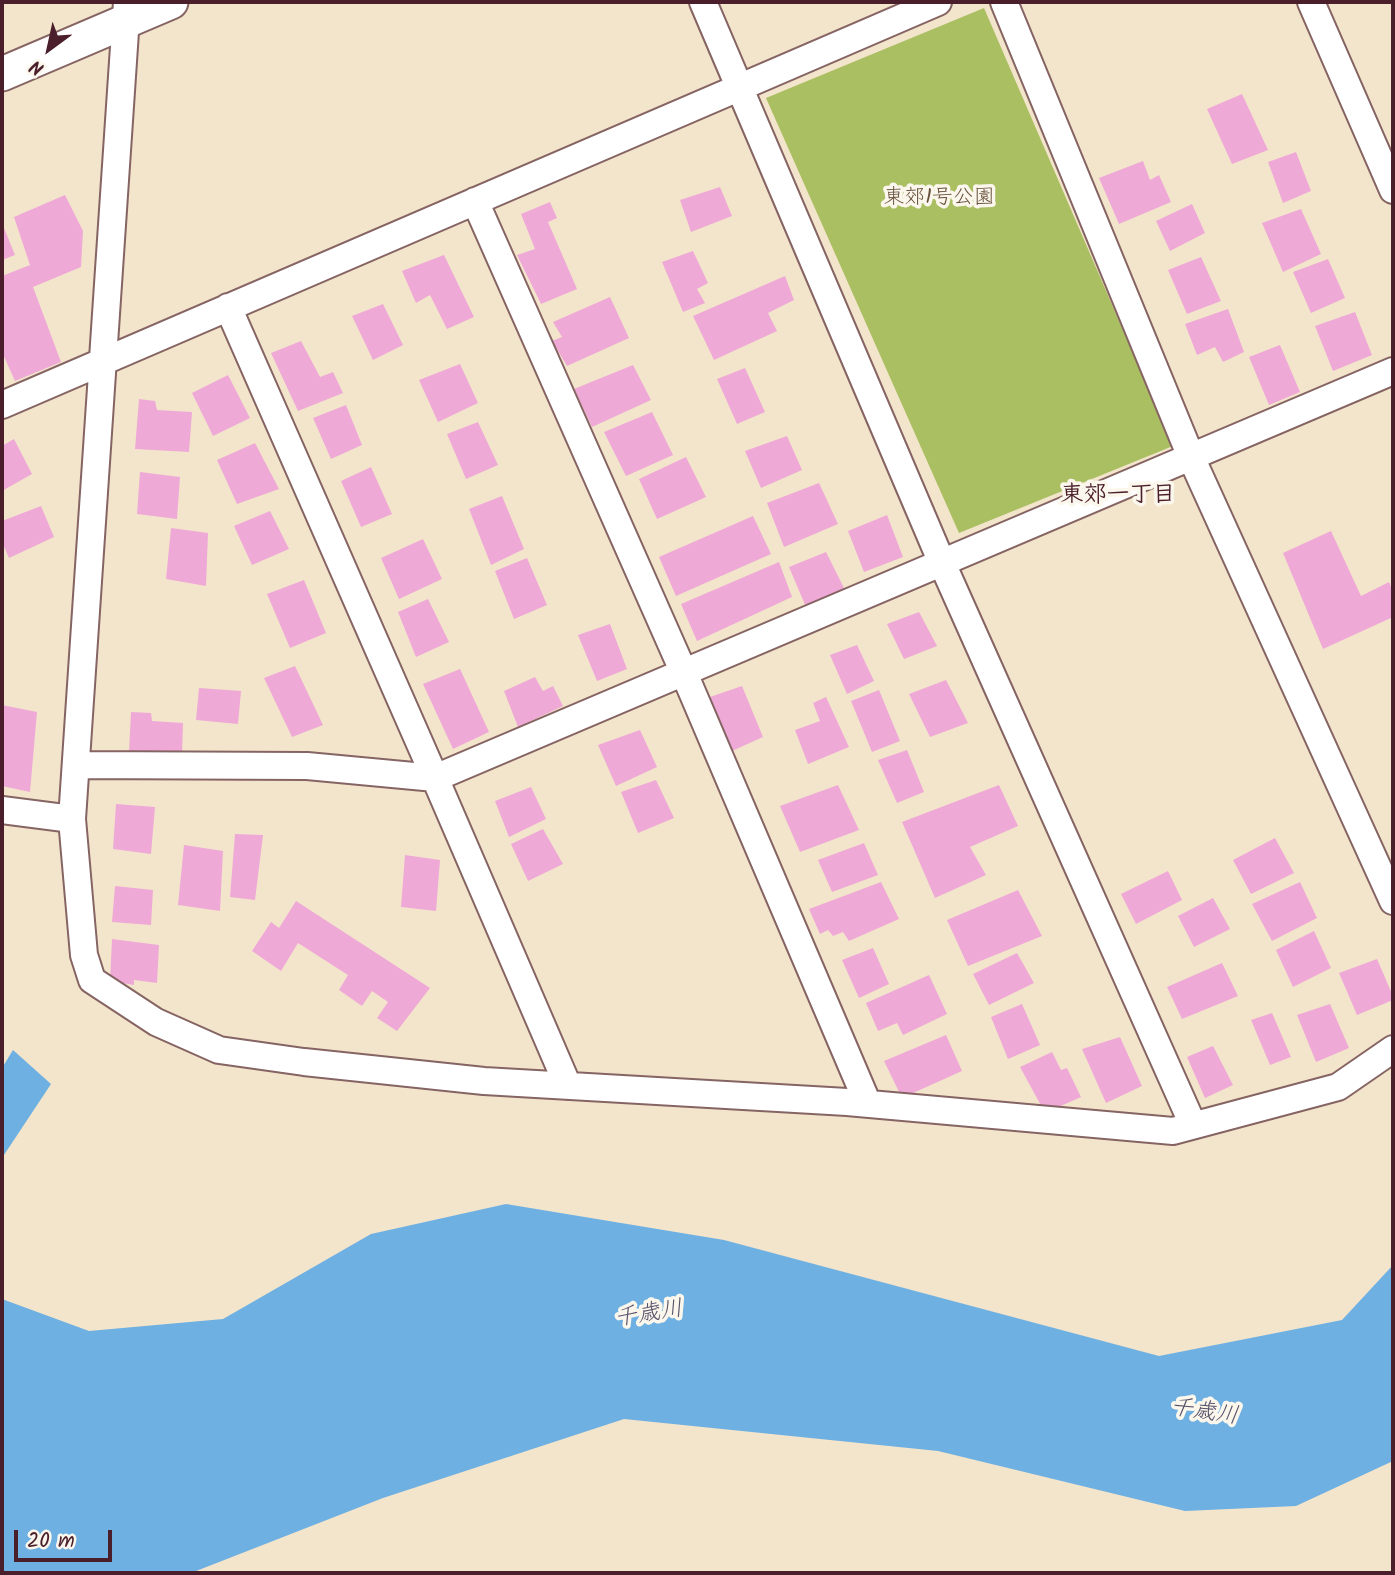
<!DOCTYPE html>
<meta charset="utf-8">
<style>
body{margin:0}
#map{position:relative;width:1395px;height:1575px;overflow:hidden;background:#f3e5cb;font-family:Kalam,sans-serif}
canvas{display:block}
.frame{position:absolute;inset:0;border:4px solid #4a1f2b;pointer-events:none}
.north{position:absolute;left:14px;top:14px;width:70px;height:70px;-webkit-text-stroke:5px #fbf7ec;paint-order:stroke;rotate:213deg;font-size:19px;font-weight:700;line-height:28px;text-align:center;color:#4a1f2b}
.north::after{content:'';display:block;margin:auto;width:24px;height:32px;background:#4a1f2b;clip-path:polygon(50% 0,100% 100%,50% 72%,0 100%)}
.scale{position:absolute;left:14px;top:1530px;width:98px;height:32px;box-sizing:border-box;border:4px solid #4a1f2b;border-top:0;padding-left:9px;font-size:21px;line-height:24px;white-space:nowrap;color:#4a1f2b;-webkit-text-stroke:5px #fbf7ec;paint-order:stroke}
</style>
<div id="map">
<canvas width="1395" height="1575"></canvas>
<div class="frame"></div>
<div class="north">N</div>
<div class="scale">20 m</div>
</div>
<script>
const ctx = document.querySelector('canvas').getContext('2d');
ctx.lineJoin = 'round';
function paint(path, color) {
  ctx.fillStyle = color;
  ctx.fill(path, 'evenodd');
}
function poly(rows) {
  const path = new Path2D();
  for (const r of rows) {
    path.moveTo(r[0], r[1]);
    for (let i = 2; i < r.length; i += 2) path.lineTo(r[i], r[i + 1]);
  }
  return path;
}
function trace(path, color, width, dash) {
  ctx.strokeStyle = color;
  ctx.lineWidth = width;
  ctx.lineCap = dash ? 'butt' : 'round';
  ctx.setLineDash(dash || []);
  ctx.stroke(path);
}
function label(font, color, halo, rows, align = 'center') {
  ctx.font = font + ' Kalam,"Klee One",sans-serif';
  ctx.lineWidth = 7;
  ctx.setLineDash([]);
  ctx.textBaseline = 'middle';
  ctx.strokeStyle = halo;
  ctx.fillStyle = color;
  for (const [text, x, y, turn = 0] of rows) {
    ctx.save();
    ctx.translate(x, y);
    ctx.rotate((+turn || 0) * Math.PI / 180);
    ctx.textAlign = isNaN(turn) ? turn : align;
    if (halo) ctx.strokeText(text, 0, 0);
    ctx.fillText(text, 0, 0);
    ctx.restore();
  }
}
paint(poly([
 [984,8,1173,446,959,533,766,98]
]), '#aabe62');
paint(poly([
 [13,1050,51,1084,2,1158,2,1068],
 [506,1204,724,1240,1159,1356,1342,1320,1393,1265,1393,1461,1296,1506,1185,1511,938,1451,624,1419,383,1498,191,1573,2,1573,2,1299,89,1331,223,1319,371,1234]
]), '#6fb0e3');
paint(poly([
 [1242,94,1268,150,1232,164,1207,109],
 [1296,152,1311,191,1283,203,1268,162],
 [1143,161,1150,180,1159,175,1171,202,1119,224,1099,178],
 [720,187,732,216,691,232,680,200],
 [65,195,83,231,81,267,33,287,61,362,15,381,2,352,2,276,30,265,14,217],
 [550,202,557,218,548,222,577,289,541,304,517,255,535,249,521,214],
 [1192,204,1205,233,1170,251,1156,221],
 [1301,209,1321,254,1283,272,1262,223],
 [2,223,15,255,2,260],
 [693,251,708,283,697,289,705,303,683,312,662,262],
 [444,255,474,317,447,329,430,295,416,303,402,271],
 [1201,257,1221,301,1187,314,1168,270],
 [1328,259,1345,298,1311,313,1293,272],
 [785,276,794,300,768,313,777,331,714,360,693,316],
 [610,297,629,338,567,366,552,341,562,337,553,322],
 [383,304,403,345,373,360,352,316],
 [1228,309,1244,352,1223,362,1215,347,1197,355,1185,324],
 [1355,312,1372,355,1333,371,1315,326],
 [301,341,320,377,333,372,343,393,298,411,271,353],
 [1280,345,1300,392,1269,405,1249,357],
 [460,364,478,403,438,422,419,380],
 [633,365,651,400,592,427,574,389],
 [745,368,765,412,737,424,717,379],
 [228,375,250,418,213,436,192,393],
 [139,399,155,401,157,410,192,412,189,452,135,449],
 [346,405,362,445,331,459,313,418],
 [652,412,673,455,626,476,604,432],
 [478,422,498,465,466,479,447,434],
 [787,436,802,470,761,488,745,451],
 [14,439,32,474,2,491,2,446],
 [255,443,279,489,237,504,217,460],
 [686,457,706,497,657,519,639,479],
 [371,467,392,514,361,527,341,481],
 [140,472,180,477,177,519,137,514],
 [819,483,838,524,784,547,767,503],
 [502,496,524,549,491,565,469,509],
 [41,506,54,537,9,558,2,542,2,521],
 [270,511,289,549,252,565,234,526],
 [887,515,903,557,864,572,848,531],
 [753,516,771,554,676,596,659,557],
 [171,528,208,533,206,586,166,579],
 [1331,531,1361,596,1389,582,1393,592,1393,617,1323,649,1283,553],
 [423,539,442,579,399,599,381,558],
 [826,552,845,590,806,607,789,567],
 [527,558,547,605,514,619,495,571],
 [779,562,792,597,697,641,681,604],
 [304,580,326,633,290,648,267,594],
 [428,599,449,642,416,657,398,612],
 [919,612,937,646,904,659,887,624],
 [610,624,627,669,597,681,578,635],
 [857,645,874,681,847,694,830,655],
 [295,666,323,725,292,737,264,678],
 [460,669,489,732,453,749,423,684],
 [535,677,543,691,553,686,563,706,518,727,504,691],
 [946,680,968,723,930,737,909,694],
 [742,686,763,737,732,751,710,697],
 [199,688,241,691,238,724,196,720],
 [879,690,900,741,872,752,851,701],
 [826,697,849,747,808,764,795,730,820,721,813,703],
 [2,705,37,712,30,792,2,786],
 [131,712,151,713,152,721,183,723,182,755,129,752],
 [640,730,657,767,616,786,598,745],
 [907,750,924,792,897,803,878,760],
 [656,780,674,818,638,833,621,792],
 [838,785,859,830,800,852,780,806],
 [999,785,1018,826,970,847,986,875,935,898,902,822],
 [531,787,546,819,509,837,495,801],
 [116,804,155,807,151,854,113,849],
 [543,829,563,864,528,881,511,844],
 [235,834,263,835,255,900,230,897],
 [1275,838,1294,873,1251,894,1233,860],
 [864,843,878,875,832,892,818,860],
 [184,845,223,851,220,911,178,905],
 [405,855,440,860,436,911,401,907],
 [1168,871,1182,900,1136,924,1121,894],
 [881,882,899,919,849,941,843,932,833,936,828,930,820,934,809,909],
 [1300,882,1317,918,1272,941,1252,904],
 [115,886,153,890,151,925,112,922],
 [1018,890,1042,936,968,966,947,920],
 [1213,898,1230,929,1194,947,1178,916],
 [296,901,430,988,397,1031,377,1018,388,1002,372,991,362,1006,339,990,348,975,298,943,281,971,252,951,271,922,279,928],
 [1314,931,1331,968,1293,987,1276,950],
 [112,939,159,945,157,983,134,980,134,985,110,981],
 [873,948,889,984,859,998,842,960],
 [1017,953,1034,983,989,1005,973,974],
 [1377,959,1393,996,1393,1000,1357,1015,1339,973],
 [1222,963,1238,996,1182,1019,1167,987],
 [929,975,947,1014,903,1035,897,1023,878,1031,866,1003],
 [1022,1004,1040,1045,1008,1059,991,1017],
 [1330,1004,1349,1048,1316,1062,1297,1015],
 [1272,1013,1291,1057,1270,1065,1251,1020],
 [946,1035,962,1071,902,1098,884,1061],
 [1120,1037,1142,1086,1106,1103,1082,1049],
 [1213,1046,1233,1085,1205,1098,1187,1057],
 [1052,1052,1061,1070,1067,1068,1081,1097,1045,1113,1020,1067]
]), '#efa9d7');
const minor = poly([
 [127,2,72,819,84,955,92,980,156,1022,219,1050,304,1062,484,1081,847,1102,1173,1131,1338,1087,1393,1049],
 [703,2,942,563,1193,1125],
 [1004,2,1191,457,1393,901],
 [1311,2,1393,190],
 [475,201,684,673,868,1104],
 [228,307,435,778,568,1086],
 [2,405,938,2],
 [76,765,307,766,435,778,1393,371],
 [2,810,72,819]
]);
const tertiary = poly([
 [2,74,171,2]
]);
trace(minor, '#856463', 30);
trace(tertiary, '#856463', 37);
trace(minor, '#fff', 26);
trace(tertiary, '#fff', 33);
label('21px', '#674f3c', '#fbf7ec', [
 ["東郊1号公園",939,199]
]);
label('bold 23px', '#4a1f2b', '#fbf7ec', [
 ["東郊一丁目",1118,497]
]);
label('italic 23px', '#57526b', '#fbf7ec', [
 ["千歳川",649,1316,-9],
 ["千歳川",1204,1414,8]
]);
</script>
